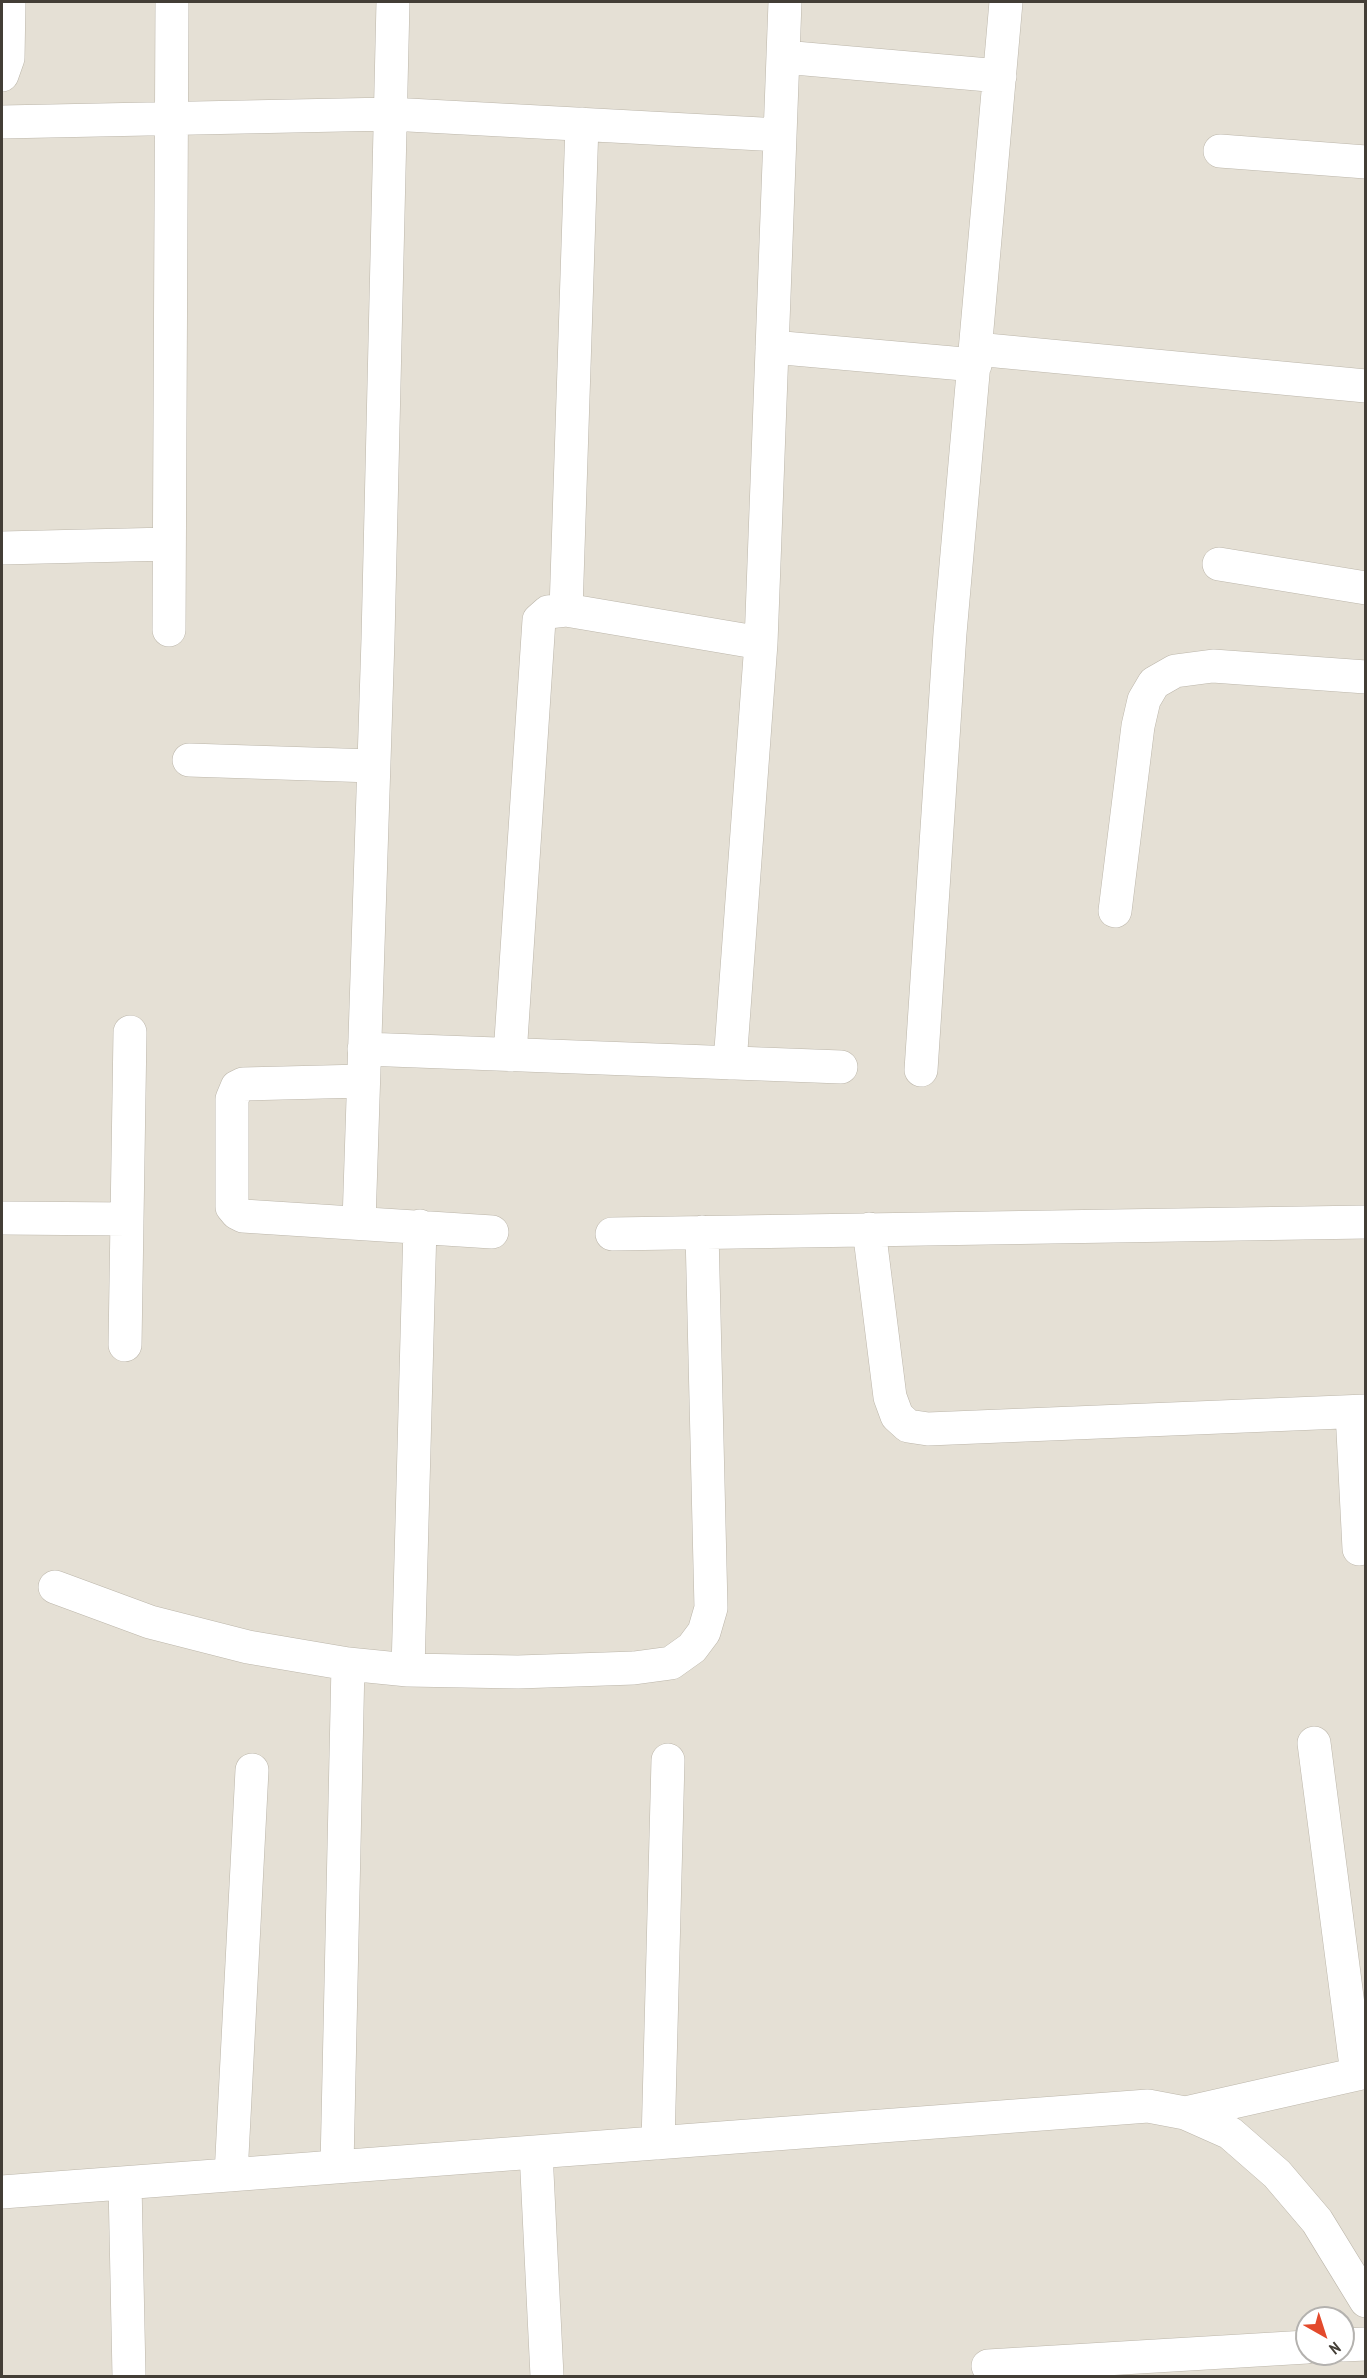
<!DOCTYPE html>
<style>
body{margin:0}
#map{position:relative;width:1367px;height:2378px;overflow:hidden;background:#f1eee6;font-family:"PT Sans Narrow",sans-serif}
canvas{display:block}
.frame{position:absolute;inset:0;border:3px solid #433e36;pointer-events:none}
.north{position:absolute;left:1295px;top:2306px;width:60px;height:60px;box-sizing:border-box;background:#fff;border:2px solid #b4b2af;border-radius:50%;rotate:141deg;font-size:16px;font-weight:700;line-height:24px;text-align:center;color:#433e36}
.north::after{content:'';display:block;margin:auto;width:21px;height:27px;background:#e34a2c;clip-path:polygon(50% 0,100% 100%,50% 72%,0 100%)}
</style>
<div id="map">
<canvas width="1367" height="2378"></canvas>
<div class="frame"></div>
<div class="north">N</div>
</div>
<script>
const ctx = document.querySelector('canvas').getContext('2d');
ctx.lineJoin = 'round';
function paint(path, color) {
  ctx.fillStyle = color;
  ctx.fill(path, 'evenodd');
}
function poly(rows) {
  const path = new Path2D();
  for (const r of rows) {
    path.moveTo(r[0], r[1]);
    for (let i = 2; i < r.length; i += 2) path.lineTo(r[i], r[i + 1]);
  }
  return path;
}
function trace(path, color, width, dash) {
  ctx.strokeStyle = color;
  ctx.lineWidth = width;
  ctx.lineCap = dash ? 'butt' : 'round';
  ctx.setLineDash(dash || []);
  ctx.stroke(path);
}
paint(poly([
 [2,2,1365,2,1365,2376,2,2376],
 [1307,2318,1343,2318,1343,2354,1307,2354]
]), '#e5e0d5');
const minor = poly([
 [783,57,1000,76],
 [2,75,8,58,9,2],
 [2,122,390,114,780,135],
 [1220,151,1366,162],
 [772,347,975,365],
 [976,349,1366,386],
 [2,548,169,544],
 [1219,564,1366,588],
 [566,610,582,124],
 [169,630,172,2],
 [189,760,373,766],
 [1115,911,1138,726,1144,700,1154,683,1175,671,1213,666,1366,677],
 [364,1049,841,1067],
 [510,1055,539,620,548,612,566,610,761,643],
 [730,1063,761,643,785,2],
 [921,1070,950,633,1006,2],
 [363,1081,243,1084,237,1087,232,1099,232,1207,237,1213,243,1216,492,1232],
 [2,1218,127,1219],
 [359,1222,378,639,393,2],
 [869,1229,890,1397,897,1416,908,1426,928,1429,1366,1411],
 [612,1234,1366,1222],
 [125,1345,130,1032],
 [1352,1412,1359,1549],
 [55,1587,150,1622,248,1647,348,1664,408,1670,518,1672,634,1668,671,1663,692,1648,704,1632,711,1608,702,1232],
 [408,1670,420,1226],
 [1314,1743,1357,2074],
 [1185,2113,1366,2072],
 [658,2143,668,1760],
 [536,2152,547,2376],
 [337,2166,348,1664],
 [231,2175,252,1770],
 [125,2183,129,2376],
 [2,2192,1148,2106,1185,2113,1230,2133,1277,2174,1317,2221,1366,2301],
 [1343,2345,1366,2344],
 [988,2366,1307,2347]
]);
trace(minor, '#bcb6aa', 34);
trace(minor, '#fff', 33);
</script>
